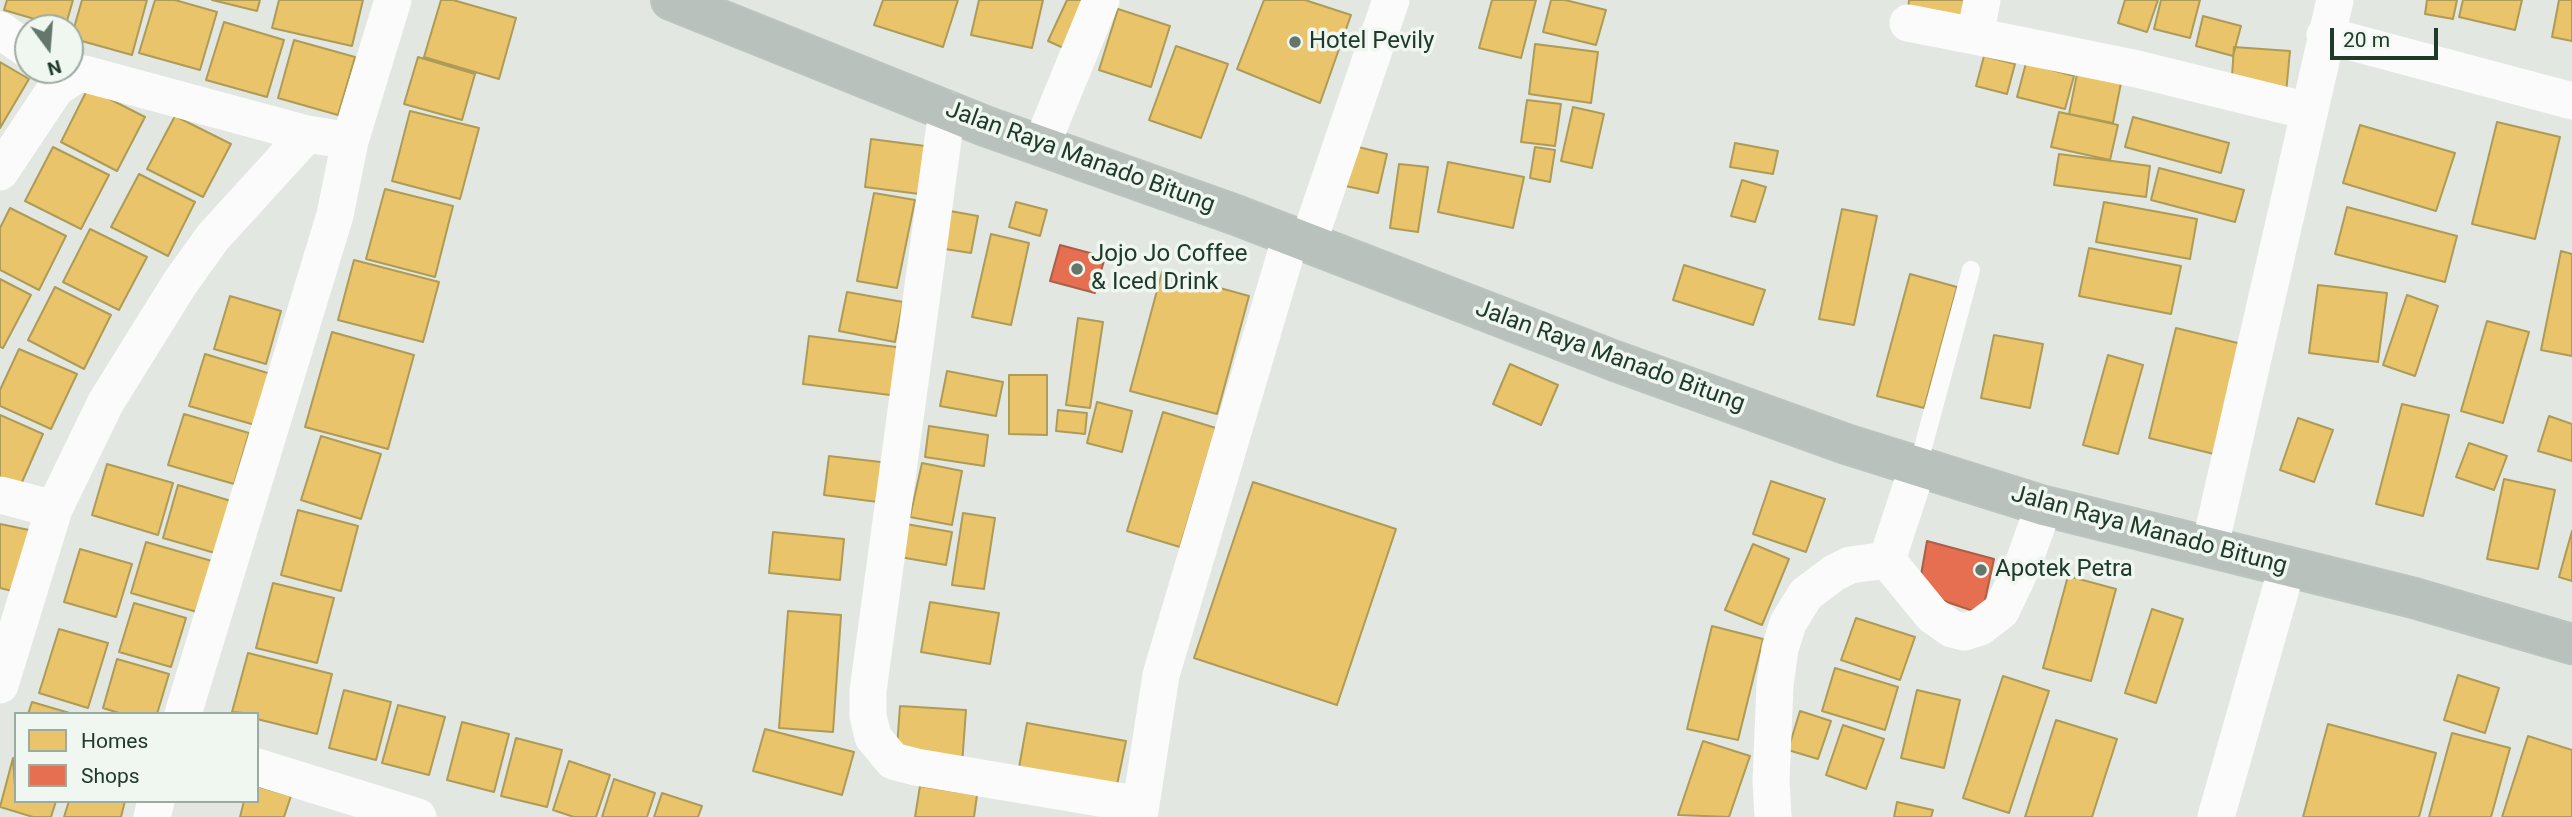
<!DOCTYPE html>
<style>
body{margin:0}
#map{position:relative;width:2572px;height:817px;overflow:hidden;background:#e2e7e2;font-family:Roboto,sans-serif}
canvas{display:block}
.legend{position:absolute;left:14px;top:712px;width:245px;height:91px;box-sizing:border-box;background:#eff7f0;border:2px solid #9caba1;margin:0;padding:9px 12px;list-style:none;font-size:21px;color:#203a2a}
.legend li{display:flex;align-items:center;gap:14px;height:35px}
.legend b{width:35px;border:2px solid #9caba1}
.north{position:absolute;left:14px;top:14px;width:70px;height:70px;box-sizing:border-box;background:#eff7f0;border:2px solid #9caba1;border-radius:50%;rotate:164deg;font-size:19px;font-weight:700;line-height:28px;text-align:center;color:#203a2a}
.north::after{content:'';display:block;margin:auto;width:24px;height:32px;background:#64776a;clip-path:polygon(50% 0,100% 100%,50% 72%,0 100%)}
.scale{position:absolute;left:2330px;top:28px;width:108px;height:32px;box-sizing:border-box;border:4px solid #203a2a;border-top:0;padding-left:9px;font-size:21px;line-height:24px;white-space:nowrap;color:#203a2a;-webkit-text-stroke:5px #eff7f0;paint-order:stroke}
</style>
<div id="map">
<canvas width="2572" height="817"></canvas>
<ul class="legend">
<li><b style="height:19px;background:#e9c46a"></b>Homes</li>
<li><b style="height:19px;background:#e76f51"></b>Shops</li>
</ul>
<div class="north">N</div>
<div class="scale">20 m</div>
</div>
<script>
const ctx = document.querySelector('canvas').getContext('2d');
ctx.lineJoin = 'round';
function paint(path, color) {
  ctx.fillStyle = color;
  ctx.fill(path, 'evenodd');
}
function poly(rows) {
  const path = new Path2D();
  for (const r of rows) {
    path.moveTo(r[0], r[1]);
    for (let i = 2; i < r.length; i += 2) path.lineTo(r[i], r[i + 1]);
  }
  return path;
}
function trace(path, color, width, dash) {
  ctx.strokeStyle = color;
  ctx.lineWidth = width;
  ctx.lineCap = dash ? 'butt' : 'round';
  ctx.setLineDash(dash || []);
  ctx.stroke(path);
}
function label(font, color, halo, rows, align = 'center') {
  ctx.font = font + ' Roboto,sans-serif';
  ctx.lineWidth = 7;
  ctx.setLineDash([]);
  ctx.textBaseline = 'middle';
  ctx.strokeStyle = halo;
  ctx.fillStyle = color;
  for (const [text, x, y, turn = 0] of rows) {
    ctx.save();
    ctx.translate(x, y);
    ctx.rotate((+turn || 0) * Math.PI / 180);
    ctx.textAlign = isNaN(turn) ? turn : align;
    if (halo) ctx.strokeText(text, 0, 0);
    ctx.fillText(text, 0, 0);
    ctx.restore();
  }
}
const homes = poly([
 [7,0,73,0,65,28,4,10,7,0],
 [82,0,147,0,132,55,71,38,82,0],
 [155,0,175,0,217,12,200,70,139,53,155,0],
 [212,0,260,0,257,11,212,0],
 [279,0,363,0,352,46,272,28,279,0],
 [441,0,453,0,516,18,499,79,424,57,441,0],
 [883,0,958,0,943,47,874,25,883,0],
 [979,0,1043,0,1032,48,971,35,979,0],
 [1067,0,1091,0,1068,50,1048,41,1067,0],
 [1264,0,1305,0,1351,15,1320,103,1237,69,1264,0],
 [1492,0,1536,0,1521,58,1479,48,1492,0],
 [1551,0,1565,0,1606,10,1596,45,1543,32,1551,0],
 [1909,0,1964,0,1962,19,1908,14,1909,0],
 [2125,0,2158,0,2147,32,2118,23,2125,0],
 [2161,0,2200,0,2190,38,2154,29,2161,0],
 [2427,0,2457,0,2453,19,2425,14,2427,0],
 [2463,0,2522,0,2515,30,2459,17,2463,0],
 [2559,0,2572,0,2572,41,2552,37,2559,0],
 [1118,9,1170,26,1151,87,1099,70,1118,9],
 [2203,16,2241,26,2233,56,2196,46,2203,16],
 [224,22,284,40,267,97,206,80,224,22],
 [294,40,355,57,338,115,278,98,294,40],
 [1535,44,1598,52,1591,103,1529,94,1535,44],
 [1176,46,1228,64,1201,138,1149,120,1176,46],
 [2234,47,2290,51,2286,93,2231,90,2234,47],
 [1984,56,2015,64,2007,94,1976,86,1984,56],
 [418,57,475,74,462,120,404,104,418,57],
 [0,62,29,79,0,128,0,62],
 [2026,63,2074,76,2065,109,2017,97,2026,63],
 [2079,64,2123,73,2113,123,2069,114,2079,64],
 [88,88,145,117,117,171,61,142,88,88],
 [1527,100,1561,104,1555,146,1521,142,1527,100],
 [1573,107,1604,114,1592,168,1561,161,1573,107],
 [410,111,479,128,460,199,392,181,410,111],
 [2059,112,2118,125,2110,160,2051,147,2059,112],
 [175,116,231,144,203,197,147,169,175,116],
 [2133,117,2229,143,2221,173,2125,147,2133,117],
 [2497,122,2560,137,2535,239,2472,224,2497,122],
 [2360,125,2455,153,2436,211,2343,183,2360,125],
 [871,139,933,147,927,195,865,187,871,139],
 [1735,143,1778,151,1773,174,1730,167,1735,143],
 [1350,145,1387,154,1378,193,1341,185,1350,145],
 [53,147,109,175,81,229,25,201,53,147],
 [1535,147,1555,150,1550,182,1530,178,1535,147],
 [2059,154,2150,166,2146,197,2054,185,2059,154],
 [1448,162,1524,177,1513,228,1438,212,1448,162],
 [1399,164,1428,167,1418,232,1390,228,1399,164],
 [2159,168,2244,190,2235,222,2151,200,2159,168],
 [139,174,195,202,168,256,111,227,139,174],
 [1742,180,1766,187,1755,222,1731,216,1742,180],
 [385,189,453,206,435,277,366,259,385,189],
 [874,193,915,200,897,288,857,281,874,193],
 [1016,202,1047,210,1040,236,1009,227,1016,202],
 [2104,202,2197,219,2190,259,2096,242,2104,202],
 [2347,207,2457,236,2445,282,2335,254,2347,207],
 [10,208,66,236,39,290,0,270,0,228,10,208],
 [939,209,978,216,971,253,932,247,939,209],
 [1842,209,1877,216,1854,325,1819,319,1842,209],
 [90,229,147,257,119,310,63,282,90,229],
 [991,234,1029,243,1011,325,972,317,991,234],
 [2089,248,2181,266,2171,314,2079,296,2089,248],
 [2561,251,2572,254,2572,356,2541,350,2561,251],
 [354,260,439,282,423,342,338,320,354,260],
 [1684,265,1765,290,1753,325,1673,300,1684,265],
 [1162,272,1249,296,1217,414,1130,391,1162,272],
 [1910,274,1957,287,1924,408,1877,396,1910,274],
 [0,279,31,295,3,348,0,347,0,279],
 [2318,285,2387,293,2378,362,2309,353,2318,285],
 [55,287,111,315,84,369,28,340,55,287],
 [847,292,903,302,895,342,839,331,847,292],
 [2407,295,2438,306,2415,376,2383,365,2407,295],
 [230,296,281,311,266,364,214,349,230,296],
 [1078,318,1103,322,1090,408,1066,405,1078,318],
 [2487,321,2529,332,2503,423,2461,411,2487,321],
 [2176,328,2246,345,2218,455,2149,438,2176,328],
 [332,332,414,355,388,449,305,427,332,332],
 [1994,335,2043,344,2030,408,1981,398,1994,335],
 [809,336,904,348,898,396,803,384,809,336],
 [19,349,77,374,51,429,0,406,0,390,19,349],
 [205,354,271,374,255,425,189,406,205,354],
 [2108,355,2143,365,2118,454,2083,445,2108,355],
 [1510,364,1558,385,1541,425,1493,404,1510,364],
 [947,371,1003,382,996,416,940,406,947,371],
 [1009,375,1047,375,1047,435,1009,434,1009,375],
 [1097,402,1132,411,1122,452,1087,443,1097,402],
 [2402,404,2449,415,2423,516,2376,504,2402,404],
 [1058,410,1087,413,1085,434,1056,431,1058,410],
 [1163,412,1216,428,1180,547,1127,531,1163,412],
 [184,414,249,433,234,484,168,465,184,414],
 [0,415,43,434,19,489,0,481,0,415],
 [2549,416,2572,424,2572,461,2538,451,2549,416],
 [2298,418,2333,430,2314,482,2280,470,2298,418],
 [929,426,988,435,984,466,925,457,929,426],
 [321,436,381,454,361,519,301,500,321,436],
 [2469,443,2507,456,2494,490,2456,477,2469,443],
 [829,456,898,464,893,504,824,495,829,456],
 [922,463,962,471,952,525,910,517,922,463],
 [107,464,173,483,158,535,92,515,107,464],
 [2504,479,2555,490,2538,569,2487,559,2504,479],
 [1771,481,1825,499,1806,552,1753,534,1771,481],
 [1253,482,1396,529,1337,705,1194,658,1253,482],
 [178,485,231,501,215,553,163,538,178,485],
 [298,510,358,526,341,591,281,575,298,510],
 [963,513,995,518,984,589,952,585,963,513],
 [900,523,952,532,946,565,894,556,900,523],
 [0,524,34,531,20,593,0,588,0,524],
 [2572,531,2572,581,2559,577,2572,531],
 [773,532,844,539,840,580,769,573,773,532],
 [146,542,212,561,197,612,131,593,146,542],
 [1753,544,1789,559,1762,625,1725,610,1753,544],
 [80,549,132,564,116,617,64,602,80,549],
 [2068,576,2116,589,2091,681,2043,668,2068,576],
 [273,583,334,598,317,663,256,648,273,583],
 [930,602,999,613,990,664,921,652,930,602],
 [134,603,186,618,171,667,119,652,134,603],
 [2152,609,2183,619,2156,703,2125,693,2152,609],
 [788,611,841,615,833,732,779,728,788,611],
 [1856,618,1915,637,1900,680,1841,660,1856,618],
 [1712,626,1763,639,1738,740,1687,729,1712,626],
 [59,629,108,643,88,708,39,693,59,629],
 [248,653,332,674,317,734,257,719,257,714,232,712,248,653],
 [117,659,169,674,157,714,122,714,103,708,117,659],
 [1835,668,1898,687,1885,730,1822,711,1835,668],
 [2458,675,2499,688,2485,733,2444,720,2458,675],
 [2003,676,2049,691,2009,813,1963,798,2003,676],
 [344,690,391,702,376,760,329,748,344,690],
 [1917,690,1960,700,1944,768,1901,758,1917,690],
 [32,702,73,714,28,714,32,702],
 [398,705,445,717,429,775,382,763,398,705],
 [900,706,966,710,962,765,896,761,900,706],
 [1800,711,1831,721,1818,759,1788,750,1800,711],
 [2056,720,2117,739,2092,817,2025,817,2056,720],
 [462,722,509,734,494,792,447,780,462,722],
 [1027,723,1126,741,1116,790,1018,773,1027,723],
 [2328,724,2436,753,2419,817,2303,817,2328,724],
 [1843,725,1884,739,1866,789,1826,775,1843,725],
 [765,729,854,752,842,795,753,771,765,729],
 [2452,733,2510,748,2491,817,2429,817,2452,733],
 [2528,736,2572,750,2572,817,2502,817,2528,736],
 [516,738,562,750,547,807,501,796,516,738],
 [1703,741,1750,756,1729,817,1678,815,1703,741],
 [13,758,16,801,56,801,51,817,33,817,0,807,13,758],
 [569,761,610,775,596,817,574,817,553,810,569,761],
 [614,779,655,793,647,817,602,817,614,779],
 [257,786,291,796,284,817,240,817,244,801,257,801,257,786],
 [920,786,977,795,974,817,915,817,920,786],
 [662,793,702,806,698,817,654,817,662,793],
 [69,801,125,801,121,817,64,817,69,801],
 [1897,802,1933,810,1931,817,1894,817,1897,802]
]);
paint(homes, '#e9c46a');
trace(homes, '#ad9b57', 2);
const shops = poly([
 [1060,245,1105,257,1095,293,1050,281,1060,245],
 [1927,541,1994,559,1982,614,1918,592,1927,541]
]);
paint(shops, '#e76f51');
trace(shops, '#ab5f45', 2);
const highway = poly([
 [671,0,985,126,1236,215,1615,361,1846,444,2044,506,2414,598,2572,644]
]);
trace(highway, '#bbc4be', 42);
trace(poly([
 [1918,466,1971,270]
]), '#fbfbfb', 18);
trace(poly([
 [1982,0,1975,36,2137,69,2308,111],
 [1908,23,1975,36],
 [0,30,28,50],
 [2325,35,2572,101],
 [947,110,868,691,868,716,873,737,893,761,916,767,1141,805],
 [1041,146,1101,0],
 [0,172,56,88,76,75,85,74,307,134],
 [1308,243,1391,0],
 [1918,466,1887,560,1932,615,1952,629,1964,632,1980,627,2001,611,2022,567,2044,506],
 [0,495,54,509],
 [2210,546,2335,0],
 [0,685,54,509,106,402,180,283,213,237,307,134,350,141],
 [183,714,335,215,350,141,393,0],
 [257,767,418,817],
 [152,817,156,801],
 [1139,817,1161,675,1291,236],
 [1773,817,1771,781,1775,685,1780,649,1788,623,1806,594,1834,573,1850,565,1887,560],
 [2216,817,2287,567]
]), '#fbfbfb', 37);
trace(highway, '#b9c1bd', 38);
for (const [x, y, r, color] of [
 [1295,42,7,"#64776a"],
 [1077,269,7,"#64776a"],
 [1981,570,7,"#64776a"]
]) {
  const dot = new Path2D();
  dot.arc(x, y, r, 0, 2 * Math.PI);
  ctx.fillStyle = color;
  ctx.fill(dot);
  trace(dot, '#eff7f0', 2.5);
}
label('24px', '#203a2a', '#eff7f0', [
 ["Hotel Pevily",1309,42],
 ["Jojo Jo Coffee",1091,255],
 ["& Iced Drink",1091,283],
 ["Apotek Petra",1995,570]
], 'left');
label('24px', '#203a2a', '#eff7f0', [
 ["Jalan Raya Manado Bitung",1080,158,20],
 ["Jalan Raya Manado Bitung",1610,357,20],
 ["Jalan Raya Manado Bitung",2149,531,15]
]);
</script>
